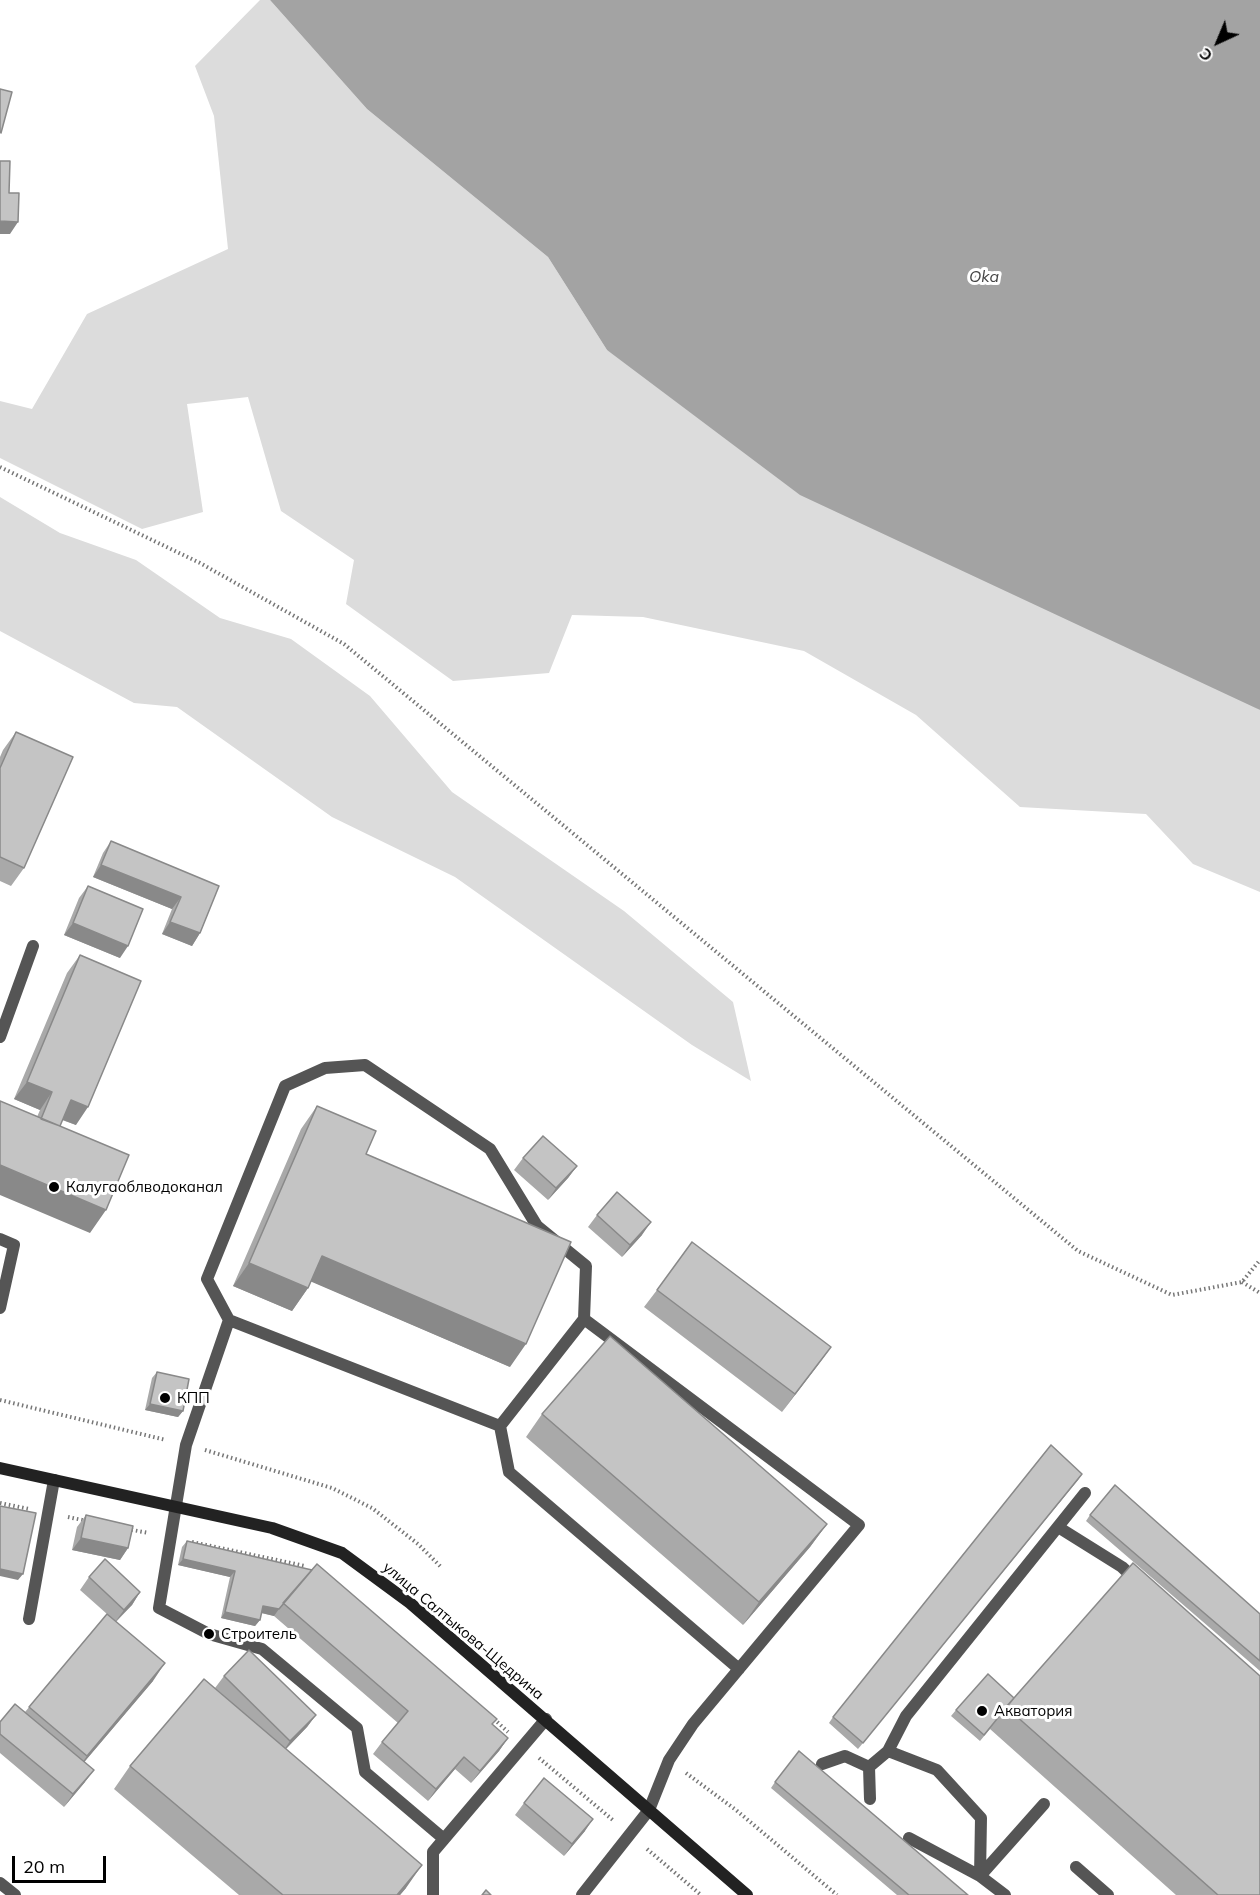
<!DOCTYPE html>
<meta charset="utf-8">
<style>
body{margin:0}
#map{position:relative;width:1260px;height:1895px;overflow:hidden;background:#fff;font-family:Mulish,sans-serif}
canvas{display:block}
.north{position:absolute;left:1188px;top:12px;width:60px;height:60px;-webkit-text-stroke:4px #fff;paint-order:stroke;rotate:224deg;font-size:16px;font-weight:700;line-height:24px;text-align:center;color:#000}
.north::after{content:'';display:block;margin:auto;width:21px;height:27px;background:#000;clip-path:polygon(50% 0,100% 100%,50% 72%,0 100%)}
.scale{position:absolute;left:12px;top:1856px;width:94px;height:27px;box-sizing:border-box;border:3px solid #000;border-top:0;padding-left:8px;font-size:18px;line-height:21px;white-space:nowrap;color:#000;-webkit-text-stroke:4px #fff;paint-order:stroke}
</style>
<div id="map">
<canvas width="1260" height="1895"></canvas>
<div class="north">С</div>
<div class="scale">20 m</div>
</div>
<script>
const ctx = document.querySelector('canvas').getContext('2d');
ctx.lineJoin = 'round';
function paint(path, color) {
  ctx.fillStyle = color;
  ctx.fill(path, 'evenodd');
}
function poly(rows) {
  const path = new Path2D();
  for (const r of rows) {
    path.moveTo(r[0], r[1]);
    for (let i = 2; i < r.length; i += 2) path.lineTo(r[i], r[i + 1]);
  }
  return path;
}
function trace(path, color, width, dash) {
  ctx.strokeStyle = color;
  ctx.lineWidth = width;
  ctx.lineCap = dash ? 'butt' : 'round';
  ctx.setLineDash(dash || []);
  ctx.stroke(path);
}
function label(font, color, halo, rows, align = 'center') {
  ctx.font = font + ' Mulish,sans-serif';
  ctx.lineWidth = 6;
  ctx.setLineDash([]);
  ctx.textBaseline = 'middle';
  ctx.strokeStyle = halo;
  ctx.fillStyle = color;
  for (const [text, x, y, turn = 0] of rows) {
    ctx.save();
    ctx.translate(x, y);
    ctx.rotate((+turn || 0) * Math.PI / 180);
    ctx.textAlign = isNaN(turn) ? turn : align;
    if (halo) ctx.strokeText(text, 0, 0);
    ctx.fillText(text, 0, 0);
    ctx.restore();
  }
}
paint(poly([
 [260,0,270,0,367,109,548,257,607,350,1260,710,1260,892,1193,864,1146,814,1020,807,916,715,804,651,643,617,572,615,549,673,453,681,346,604,354,560,281,511,248,397,187,404,203,512,142,529,0,458,0,401,32,409,87,314,228,249,214,116,195,66],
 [0,497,60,533,136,560,220,618,291,639,370,696,452,792,624,911,733,1002,751,1081,692,1045,455,877,332,817,177,707,134,703,0,631]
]), '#dcdcdc');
paint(poly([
 [270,0,1260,0,1260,710,800,495,607,350,548,257,367,109]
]), '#a3a3a3');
trace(poly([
 [0,467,200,563,344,644,1078,1251,1172,1295,1242,1282,1260,1260],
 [1242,1282,1260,1293],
 [0,1400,166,1440],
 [205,1450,332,1488,372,1508,418,1544,442,1568],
 [0,1503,29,1509],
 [68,1517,87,1521],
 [127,1529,149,1533],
 [192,1542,305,1566],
 [494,1719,508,1732],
 [539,1758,614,1821],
 [686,1773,736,1810,837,1895],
 [647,1849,701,1895]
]), '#777', 4, [1.5, 3]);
trace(poly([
 [0,1037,33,946],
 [0,1239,14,1245,0,1308],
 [229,1320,207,1279,285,1086,325,1068,365,1065,490,1149,537,1226,586,1266,584,1319],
 [500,1426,509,1472,739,1669],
 [1058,1527,1122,1567,1138,1582],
 [29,1619,54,1480],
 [888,1751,906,1716,1085,1493],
 [822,1764,845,1756,869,1767],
 [870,1799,869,1767,888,1751,937,1770,981,1818,980,1876,1044,1804],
 [909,1838,980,1876,1005,1895],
 [444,1839,365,1772,357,1728,262,1649,209,1634,159,1608,186,1445,229,1320,500,1426,584,1319,859,1525,693,1724,669,1760,649,1810,582,1895],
 [1076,1867,1108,1895],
 [0,1883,15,1895],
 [433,1895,433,1852,546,1719]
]), '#555', 12);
trace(poly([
 [0,1468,272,1528,342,1553,410,1603,747,1895]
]), '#222', 12);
paint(poly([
 [16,732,24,868,11,886,0,881,0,757,3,750],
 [111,841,219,886,200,933,192,946,162,934,172,909,93,877,103,853],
 [88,886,120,958,64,935,79,898],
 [80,955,76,1125,62,1120,60,1126,90,1233,37,1117,40,1110,14,1099,67,973],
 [317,1106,366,1154,510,1367,311,1281,308,1288,292,1311,233,1286,301,1129],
 [523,1158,577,1166,568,1178,548,1200,514,1170],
 [597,1215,642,1235,622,1257,588,1227],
 [657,1290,831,1347,782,1412,644,1307],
 [157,1372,183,1411,178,1417,145,1410,152,1378],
 [542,1414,827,1524,810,1547,743,1625,526,1437],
 [1082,1474,858,1749,829,1723,833,1717],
 [86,1515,128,1548,120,1560,72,1550,77,1527],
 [1090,1515,1260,1614,1260,1671,1086,1521],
 [187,1541,493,1725,508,1738,499,1751,471,1783,455,1769,428,1801,373,1754,382,1742,398,1723,274,1616,261,1613,260,1620,255,1626,221,1618,230,1577,178,1565,182,1547],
 [89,1577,140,1592,132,1605,116,1622,153,1681,84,1762,85,1782,64,1807,0,1753,0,1722,25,1712,107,1614,80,1590],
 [224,1676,316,1715,307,1727,286,1749,406,1888,400,1895,239,1895,114,1789,130,1766,222,1694,215,1688],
 [1014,1698,1260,1895,1176,1895,990,1729,980,1741,951,1716,956,1710],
 [775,1782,968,1895,897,1895,771,1788],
 [524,1803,585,1831,564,1856,515,1815]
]), '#a9a9a9');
paint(poly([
 [0,221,18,222,10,234,0,234],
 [101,865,181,897,172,909,93,877],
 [170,922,200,933,192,946,162,934],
 [73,923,128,946,120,958,64,935],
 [27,1082,52,1092,40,1110,14,1099],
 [71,1100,88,1107,76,1125,58,1118],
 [0,1165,106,1210,90,1233,0,1195],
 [577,1166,568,1178,548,1200,556,1188],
 [651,1222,642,1235,622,1257,630,1245],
 [322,1256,526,1344,510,1367,305,1279],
 [249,1263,308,1288,292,1311,233,1286],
 [831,1347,818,1365,782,1412,795,1394],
 [150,1404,183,1411,178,1417,145,1410],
 [1082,1474,1078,1480,858,1749,863,1743],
 [827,1524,810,1547,743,1625,759,1602],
 [81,1538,128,1548,120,1560,72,1550],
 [183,1559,235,1571,230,1577,178,1565],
 [0,1569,23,1574,18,1580,0,1576],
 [140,1592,132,1605,115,1622,124,1610],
 [263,1606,279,1609,274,1616,258,1612],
 [225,1612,260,1620,255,1626,221,1618],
 [165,1663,153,1681,75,1773,87,1756],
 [316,1715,307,1727,282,1753,290,1741],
 [508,1738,499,1751,471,1783,480,1771],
 [464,1757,455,1769,428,1801,436,1789],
 [94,1770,85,1782,64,1807,73,1794],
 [593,1819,585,1831,564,1856,572,1844],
 [422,1865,406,1888,400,1895,397,1895]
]), '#898989');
const building = poly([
 [0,89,12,92,1,133,0,132,0,89],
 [0,161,10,161,9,193,19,193,18,222,0,221,0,161],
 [16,732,73,757,24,868,0,857,0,768,16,732],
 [111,841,219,886,200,933,170,922,181,897,101,865,111,841],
 [88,886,143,909,128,946,73,923,88,886],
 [80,955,141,981,88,1107,71,1100,60,1126,41,1119,52,1092,27,1082,80,955],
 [0,1101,129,1155,106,1210,0,1165,0,1101],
 [317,1106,376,1131,366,1154,571,1242,526,1344,322,1256,308,1288,249,1263,317,1106],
 [543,1136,577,1166,556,1188,523,1158,543,1136],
 [617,1192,651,1222,630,1245,597,1215,617,1192],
 [692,1242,831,1347,795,1394,657,1290,692,1242],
 [610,1336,827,1524,759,1602,542,1414,610,1336],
 [157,1372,189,1379,183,1411,150,1404,157,1372],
 [1051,1445,1082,1474,863,1743,833,1717,1051,1445],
 [1115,1485,1260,1614,1260,1661,1090,1515,1115,1485],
 [0,1506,36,1513,23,1574,0,1569,0,1506],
 [86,1515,133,1526,128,1548,81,1538,86,1515],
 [187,1541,312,1570,279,1609,263,1606,260,1620,225,1612,235,1571,183,1559,187,1541],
 [105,1559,140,1592,124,1610,89,1577,105,1559],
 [1133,1563,1260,1676,1260,1895,1218,1895,1006,1707,1133,1563],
 [317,1564,497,1719,492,1724,508,1738,480,1771,464,1757,436,1789,382,1742,408,1711,283,1603,317,1564],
 [107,1614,165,1663,87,1756,29,1707,107,1614],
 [249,1650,316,1715,290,1741,224,1676,249,1650],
 [988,1674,1014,1698,984,1735,956,1710,988,1674],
 [204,1679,422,1865,397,1895,283,1895,130,1766,204,1679],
 [15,1704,94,1770,73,1794,0,1734,0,1722,15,1704],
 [799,1751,968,1895,909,1895,775,1782,799,1751],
 [544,1778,593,1819,572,1844,524,1803,544,1778],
 [486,1890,491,1895,482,1895,486,1890]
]);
paint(building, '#c4c4c4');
trace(building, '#898989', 1.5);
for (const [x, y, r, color] of [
 [54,1187,6,"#000"],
 [165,1398,6,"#000"],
 [209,1634,6,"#000"],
 [982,1711,6,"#000"]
]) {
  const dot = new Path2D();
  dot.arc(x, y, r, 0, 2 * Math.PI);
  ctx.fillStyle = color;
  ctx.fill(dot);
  trace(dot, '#fff', 2);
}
label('15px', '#000', '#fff', [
 ["Калугаоблводоканал",66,1187],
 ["КПП",177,1398],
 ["Строитель",221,1634],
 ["Акватория",994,1711]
], 'left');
label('15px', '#000', '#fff', [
 ["улица Салтыкова-Щедрина",463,1631,40]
]);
label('italic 16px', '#444', '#fff', [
 ["Oka",984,277]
]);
</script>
